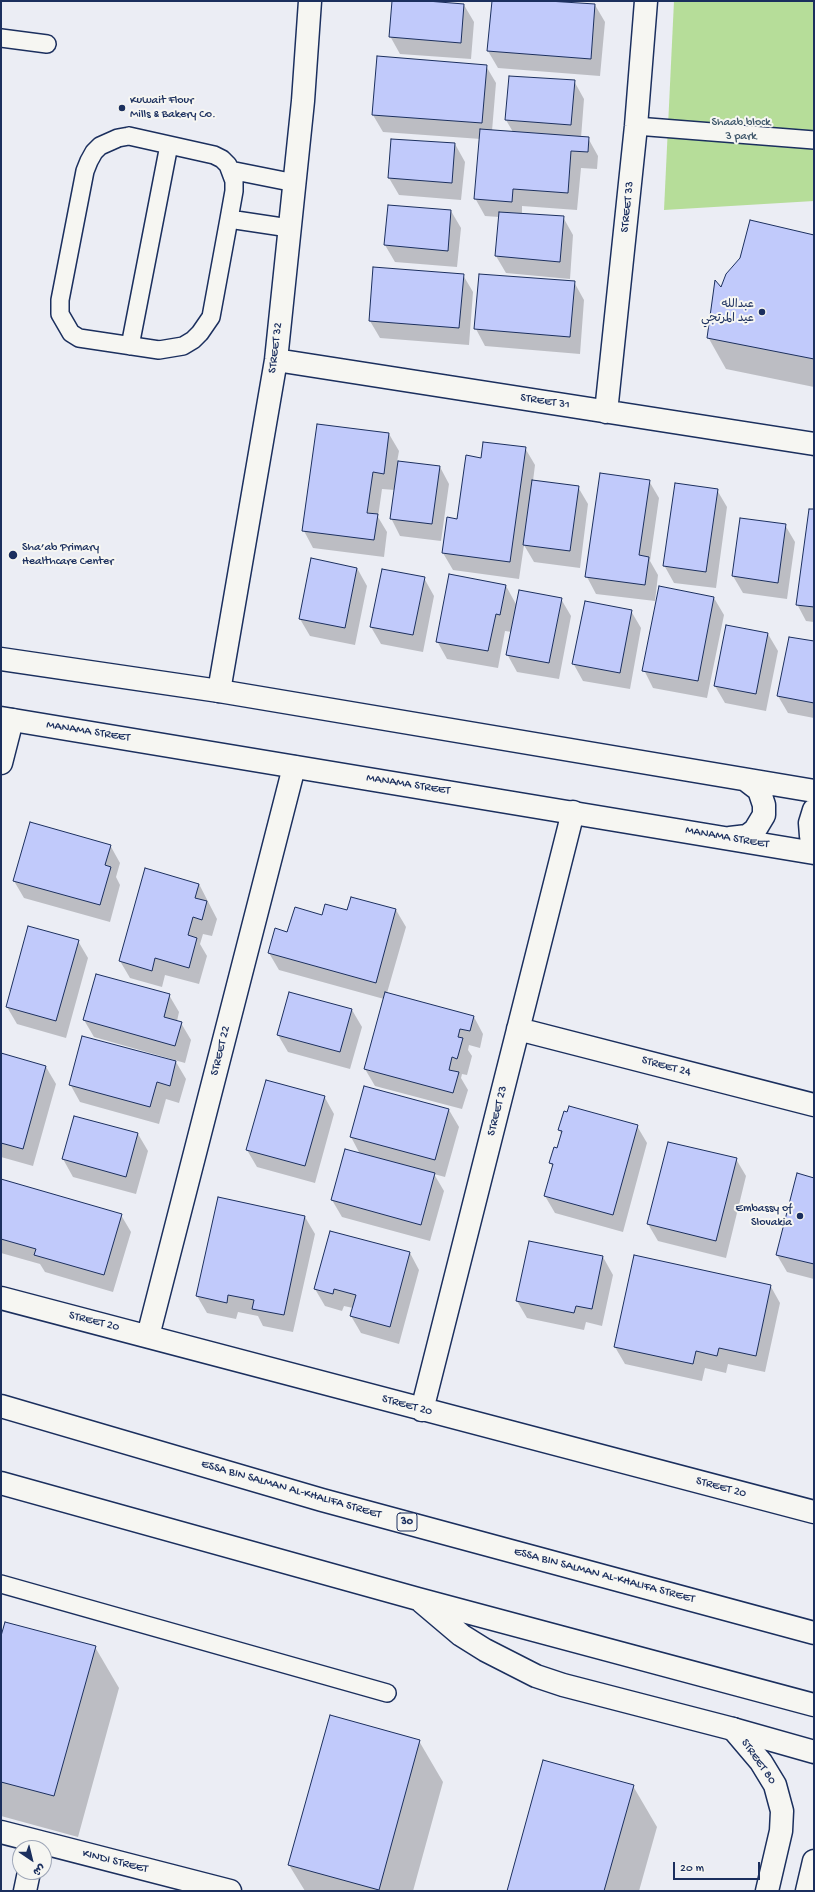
<!DOCTYPE html>
<meta charset="utf-8">
<style>
body{margin:0}
#map{position:relative;width:815px;height:1892px;overflow:hidden;background:#ebedf4;font-family:"Gochi Hand","Playpen Sans Arabic",sans-serif}
canvas{display:block}
.frame{position:absolute;inset:0;border:2px solid #1b2f5e;pointer-events:none}
.north{position:absolute;left:12px;top:1840px;width:40px;height:40px;box-sizing:border-box;background:#f6f6f2;border:1px solid #9ea6b7;border-radius:50%;rotate:145deg;font-size:11px;font-weight:700;line-height:16px;text-align:center;color:#1b2f5e}
.north::after{content:'';display:block;margin:auto;width:14px;height:18px;background:#1b2f5e;clip-path:polygon(50% 0,100% 100%,50% 72%,0 100%)}
.scale{position:absolute;left:673px;top:1862px;width:87px;height:18px;box-sizing:border-box;border:2px solid #1b2f5e;border-top:0;padding-left:5px;font-size:12px;line-height:14px;white-space:nowrap;color:#1b2f5e;-webkit-text-stroke:3px #f6f6f2;paint-order:stroke}
</style>
<div id="map">
<canvas width="815" height="1892"></canvas>
<div class="frame"></div>
<div class="north">ش</div>
<div class="scale">20 m</div>
</div>
<script>
const ctx = document.querySelector('canvas').getContext('2d');
ctx.lineJoin = 'round';
function paint(path, color) {
  ctx.fillStyle = color;
  ctx.fill(path, 'evenodd');
}
function poly(rows) {
  const path = new Path2D();
  for (const r of rows) {
    path.moveTo(r[0], r[1]);
    for (let i = 2; i < r.length; i += 2) path.lineTo(r[i], r[i + 1]);
  }
  return path;
}
function trace(path, color, width, dash) {
  ctx.strokeStyle = color;
  ctx.lineWidth = width;
  ctx.lineCap = dash ? 'butt' : 'round';
  ctx.setLineDash(dash || []);
  ctx.stroke(path);
}
function label(font, color, halo, rows, align = 'center') {
  ctx.font = font + ' "Gochi Hand","Playpen Sans Arabic",sans-serif';
  ctx.lineWidth = 4;
  ctx.setLineDash([]);
  ctx.textBaseline = 'middle';
  ctx.strokeStyle = halo;
  ctx.fillStyle = color;
  for (const [text, x, y, turn = 0] of rows) {
    ctx.save();
    ctx.translate(x, y);
    ctx.rotate((+turn || 0) * Math.PI / 180);
    ctx.textAlign = isNaN(turn) ? turn : align;
    if (halo) ctx.strokeText(text, 0, 0);
    ctx.fillText(text, 0, 0);
    ctx.restore();
  }
}
paint(poly([
 [674,1,814,1,814,201,664,210]
]), '#b6dd99');
paint(poly([
 [393,1,464,5,474,22,471,59,400,54,390,36],
 [493,1,534,1,595,5,605,22,600,76,498,68,488,51],
 [486,66,496,83,492,131,513,132,506,120,574,81,584,99,581,138,588,138,598,156,597,169,581,168,577,210,522,206,522,214,563,217,573,235,570,279,506,273,496,256,499,217,485,216,475,198,481,139,383,132,373,115],
 [455,144,465,162,461,200,399,195,389,178],
 [389,206,451,211,461,228,457,267,395,262,385,245],
 [814,236,814,387,726,369,708,337,721,289],
 [374,268,463,275,473,292,469,345,380,338,370,321],
 [480,275,574,282,584,300,580,354,485,346,476,329],
 [389,434,399,451,397,462,440,467,449,484,441,541,400,536,391,518,395,490,382,489,378,517,387,532,384,557,313,548,304,531],
 [525,448,535,465,533,481,578,487,588,504,580,568,534,562,524,545,519,579,453,570,443,553,458,520],
 [649,481,659,498,650,561,658,575,655,601,596,594,587,577],
 [717,490,727,507,716,588,674,583,664,565],
 [814,510,814,622,806,621,797,604],
 [741,519,785,525,795,542,787,599,743,593,733,576],
 [312,560,357,568,367,586,355,645,310,636,300,619],
 [424,578,434,596,423,652,381,644,371,627],
 [506,586,517,606,561,599,571,616,559,679,517,672,507,654,512,632,505,631,498,668,447,659,437,641],
 [660,588,714,598,724,615,707,698,653,688,644,670],
 [631,611,641,628,630,689,583,681,573,663],
 [768,634,778,651,766,711,725,703,715,686],
 [814,642,814,718,788,713,778,696],
 [110,845,120,863,116,877,120,885,110,922,24,898,14,881],
 [199,884,217,919,212,936,203,934,200,944,207,956,199,984,165,975,162,987,130,978,120,961],
 [396,910,406,927,387,993,474,1017,483,1034,480,1048,469,1045,468,1050,472,1056,467,1075,462,1074,461,1078,468,1090,462,1109,375,1086,365,1069,384,999,279,970,269,953,276,930,288,933,323,916,348,912],
 [78,941,88,958,66,1038,17,1024,7,1007],
 [169,995,179,1012,177,1021,181,1023,191,1040,185,1063,94,1037,84,1020],
 [352,1010,362,1027,350,1069,288,1052,278,1035],
 [83,1037,176,1062,186,1079,179,1103,166,1099,159,1124,80,1102,70,1084],
 [1,1054,46,1067,56,1084,33,1166,1,1157],
 [364,1087,449,1110,459,1127,445,1177,434,1174,444,1191,430,1241,342,1217,332,1200,346,1150,360,1154,351,1137],
 [324,1096,334,1114,315,1183,257,1167,247,1150],
 [75,1117,138,1134,148,1151,136,1194,73,1177,63,1159],
 [637,1126,647,1143,623,1232,555,1213,545,1196,553,1167,550,1163,558,1149,562,1135,559,1130],
 [736,1159,746,1176,726,1258,658,1241,648,1224],
 [814,1179,814,1279,787,1272,777,1255],
 [1,1180,121,1215,131,1232,113,1292,45,1272,40,1264,1,1253],
 [218,1199,305,1217,315,1234,293,1332,263,1326,258,1316,238,1312,236,1319,207,1313,197,1296],
 [530,1242,603,1257,613,1275,602,1326,586,1322,584,1330,527,1318,517,1301],
 [410,1253,419,1270,399,1344,361,1333,351,1316,353,1308,344,1306,342,1311,325,1306,315,1289],
 [635,1256,770,1285,780,1303,765,1372,728,1364,726,1373,705,1368,702,1381,625,1364,615,1347],
 [1,1639,95,1647,119,1688,78,1837,1,1816],
 [419,1741,443,1782,413,1891,305,1891,289,1865],
 [633,1786,657,1827,639,1891,508,1891]
]), '#0003');
const building = poly([
 [392,1,427,1,464,4,461,43,389,37,392,1],
 [492,1,548,1,595,4,591,59,487,51,492,1],
 [377,56,487,65,482,123,372,115,377,56],
 [509,76,575,80,571,125,505,120,509,76],
 [480,129,589,137,588,152,571,151,568,193,513,189,512,202,474,199,480,129],
 [391,139,455,143,452,183,388,178,391,139],
 [388,205,451,210,448,251,384,245,388,205],
 [499,212,564,216,560,262,495,256,499,212],
 [750,220,814,235,814,359,707,338,715,280,721,287,726,274,740,258,750,220],
 [373,267,464,274,459,328,369,321,373,267],
 [479,274,575,281,570,337,474,329,479,274],
 [317,424,389,433,384,474,373,472,367,513,378,514,374,540,302,531,317,424],
 [483,442,526,447,510,562,442,553,447,517,457,519,466,455,481,458,483,442],
 [398,461,440,466,432,524,390,519,398,461],
 [600,473,650,480,639,555,649,557,645,585,585,577,600,473],
 [532,480,579,486,570,551,523,545,532,480],
 [675,483,718,489,706,572,663,566,675,483],
 [809,509,814,509,814,607,796,605,809,509],
 [740,518,786,524,778,583,732,576,740,518],
 [311,558,357,568,345,628,299,619,311,558],
 [382,569,425,577,413,635,370,627,382,569],
 [449,574,506,585,500,615,496,614,488,651,436,642,449,574],
 [659,586,714,597,698,681,642,671,659,586],
 [519,590,562,598,549,663,506,655,519,590],
 [585,601,632,610,620,673,572,664,585,601],
 [726,625,768,633,756,694,714,686,726,625],
 [789,637,814,641,814,703,777,696,789,637],
 [30,822,111,845,105,865,111,867,100,905,13,881,30,822],
 [145,868,199,884,195,898,207,901,202,920,193,917,188,935,197,938,189,968,155,958,152,971,119,961,145,868],
 [351,897,396,909,376,983,268,953,275,928,287,932,295,907,322,915,325,904,347,910,351,897],
 [28,926,79,940,56,1021,6,1007,28,926],
 [96,974,170,994,164,1017,182,1022,175,1046,83,1020,96,974],
 [289,992,352,1009,340,1052,277,1035,289,992],
 [385,992,474,1016,470,1031,460,1029,458,1037,463,1038,458,1056,457,1059,452,1057,449,1070,459,1072,453,1093,364,1069,385,992],
 [82,1036,176,1061,170,1086,157,1082,150,1107,69,1085,82,1036],
 [1,1053,46,1066,23,1149,1,1143,1,1053],
 [266,1080,325,1096,305,1166,246,1150,266,1080],
 [364,1086,449,1109,435,1160,350,1137,364,1086],
 [569,1106,638,1125,613,1215,544,1196,553,1164,549,1163,554,1147,557,1148,562,1131,558,1130,564,1111,567,1112,569,1106],
 [74,1116,138,1133,126,1177,62,1159,74,1116],
 [668,1142,737,1158,716,1241,647,1224,668,1142],
 [345,1149,435,1173,421,1225,331,1200,345,1149],
 [797,1173,814,1178,814,1264,776,1255,797,1173],
 [1,1179,122,1214,104,1275,34,1255,36,1249,1,1239,1,1179],
 [218,1197,305,1216,284,1315,252,1309,254,1300,228,1295,227,1303,196,1296,218,1197],
 [330,1231,410,1252,390,1327,350,1316,356,1295,334,1289,333,1294,314,1289,330,1231],
 [529,1241,603,1256,592,1309,576,1306,574,1313,516,1301,529,1241],
 [634,1255,771,1285,756,1356,719,1348,717,1356,696,1351,693,1364,614,1347,634,1255],
 [5,1622,96,1646,54,1796,1,1782,1,1636,5,1622],
 [330,1715,420,1740,379,1890,288,1865,330,1715],
 [543,1760,634,1785,604,1891,507,1891,543,1760]
]);
paint(building, '#c1cafb');
trace(building, '#1b2f5e', 1);
const lane = poly([
 [1,38,47,44],
 [636,126,814,140],
 [129,136,214,155,222,159,228,165,234,181,234,191,229,219,211,317,200,333,193,340,183,346,159,350,79,338,71,333,60,314,60,300,85,171,89,161,94,152,100,146,118,138,129,136],
 [230,170,295,183],
 [229,219,289,228],
 [130,346,169,145],
 [1,1584,387,1693]
]);
const street = poly([
 [276,360,814,444],
 [606,412,636,126,646,1],
 [219,691,276,360,303,101,310,1],
 [1,763,12,720],
 [518,1029,814,1105],
 [1,1298,814,1512],
 [148,1336,294,767],
 [422,1410,573,812],
 [733,1729,761,1762,775,1785,782,1811,781,1831,767,1891],
 [1,1832,230,1891],
 [25,1891,29,1872],
 [807,1891,814,1861]
]);
const secondary = poly([
 [1,659,219,691,814,791],
 [1,718,814,853],
 [814,810,810,823,811,836,814,842],
 [730,838,747,836,755,830,764,815,764,805,759,790,746,780]
]);
const highway = poly([
 [1,1406,322,1500,814,1633],
 [1,1483,418,1599,814,1705],
 [422,1602,461,1635,485,1650,536,1676,563,1685,733,1729,814,1752]
]);
trace(lane, '#1b2f5e', 20);
trace(street, '#1b2f5e', 25);
trace(secondary, '#1b2f5e', 25);
trace(highway, '#1b2f5e', 25);
trace(lane, '#f6f6f2', 17);
trace(street, '#f6f6f2', 22);
trace(secondary, '#f6f6f2', 22);
trace(highway, '#f6f6f2', 22);
for (const [x, y, r, color] of [
 [122,108,4,"#1b2f5e"],
 [762,312,4,"#1b2f5e"],
 [13,555,5,"#1b2f5e"],
 [800,1216,4,"#1b2f5e"]
]) {
  const dot = new Path2D();
  dot.arc(x, y, r, 0, 2 * Math.PI);
  ctx.fillStyle = color;
  ctx.fill(dot);
  trace(dot, '#f6f6f2', 1.5);
}
for (const [x, y, w] of [
 [407,1522,20]
]) {
  const box = new Path2D();
  box.roundRect(x - w / 2, y - 9, w, 18, 3);
  ctx.fillStyle = '#f6f6f2';
  ctx.fill(box);
  trace(box, '#1b2f5e', 1);
}
label('bold 11px', '#1b2f5e', null, [
 ["30",407,1522]
]);
label('12px', '#1b2f5e', '#f6f6f2', [
 ["Kuwait Flour",130,101],
 ["Mills & Bakery Co.",130,115],
 ["عبدالله",754,305,"right"],
 ["عيد المرتجي",754,319,"right"],
 ["Sha’ab Primary",22,548],
 ["Healthcare Center",22,562],
 ["Embassy of",792,1209,"right"],
 ["Slovakia",792,1223,"right"]
], 'left');
label('12px', '#425a6d', '#f6f6f2', [
 ["Shaab block",741,123],
 ["3 park",741,137]
]);
label('12px', '#1b2f5e', '#f6f6f2', [
 ["STREET 33",628,207,-84],
 ["STREET 32",276,348,-83],
 ["STREET 31",545,402,9],
 ["MANAMA STREET",88,732,9],
 ["MANAMA STREET",408,785,9],
 ["MANAMA STREET",727,838,10],
 ["STREET 22",221,1051,-76],
 ["STREET 24",666,1067,15],
 ["STREET 23",498,1111,-76],
 ["STREET 20",94,1322,14],
 ["STREET 20",407,1406,15],
 ["STREET 20",721,1488,15],
 ["ESSA BIN SALMAN AL-KHALIFA STREET",291,1490,16],
 ["ESSA BIN SALMAN AL-KHALIFA STREET",604,1576,15],
 ["STREET 80",758,1762,55],
 ["KINDI STREET",115,1862,14]
]);
</script>
